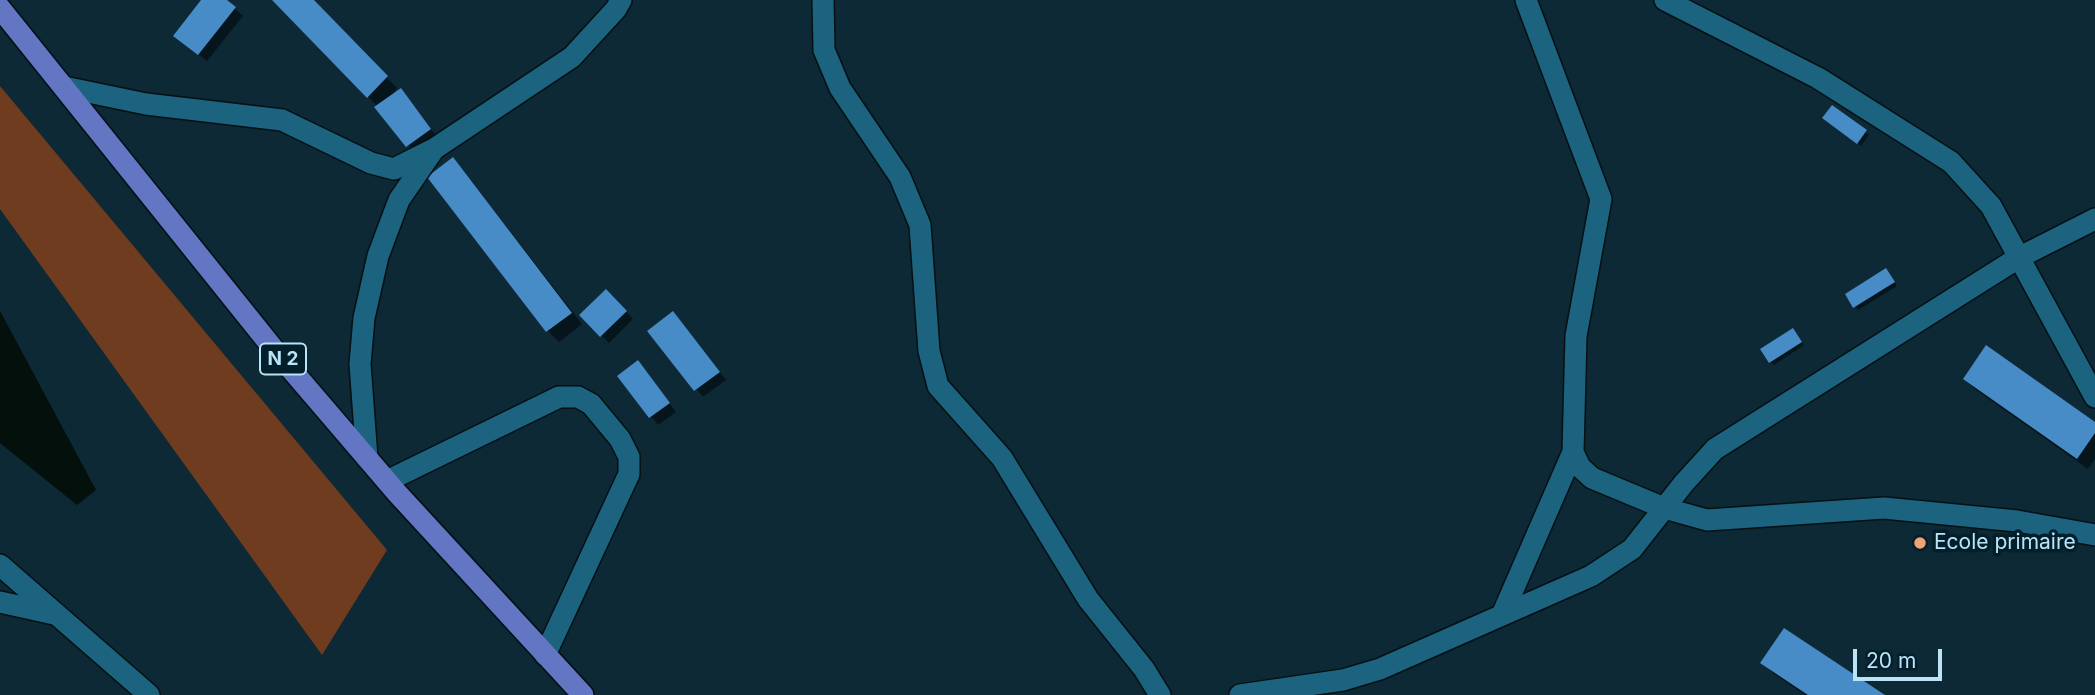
<!DOCTYPE html>
<style>
body{margin:0}
#map{position:relative;width:2095px;height:695px;overflow:hidden;background:#0c2935;font-family:Inter,sans-serif}
canvas{display:block}
.scale{position:absolute;left:1853px;top:649px;width:89px;height:32px;box-sizing:border-box;border:4px solid #bae3f7;border-top:0;padding-left:9px;font-size:21px;line-height:24px;white-space:nowrap;color:#bae3f7;-webkit-text-stroke:5px #031f2b;paint-order:stroke}
</style>
<div id="map">
<canvas width="2095" height="695"></canvas>
<div class="scale">20 m</div>
</div>
<script>
const ctx = document.querySelector('canvas').getContext('2d');
ctx.lineJoin = 'round';
function paint(path, color) {
  ctx.fillStyle = color;
  ctx.fill(path, 'evenodd');
}
function poly(rows) {
  const path = new Path2D();
  for (const r of rows) {
    path.moveTo(r[0], r[1]);
    for (let i = 2; i < r.length; i += 2) path.lineTo(r[i], r[i + 1]);
  }
  return path;
}
function trace(path, color, width, dash) {
  ctx.strokeStyle = color;
  ctx.lineWidth = width;
  ctx.lineCap = dash ? 'butt' : 'round';
  ctx.setLineDash(dash || []);
  ctx.stroke(path);
}
function label(font, color, halo, rows, align = 'center') {
  ctx.font = font + ' Inter,sans-serif';
  ctx.lineWidth = 7;
  ctx.setLineDash([]);
  ctx.textBaseline = 'middle';
  ctx.strokeStyle = halo;
  ctx.fillStyle = color;
  for (const [text, x, y, turn = 0] of rows) {
    ctx.save();
    ctx.translate(x, y);
    ctx.rotate((+turn || 0) * Math.PI / 180);
    ctx.textAlign = isNaN(turn) ? turn : align;
    if (halo) ctx.strokeText(text, 0, 0);
    ctx.fillText(text, 0, 0);
    ctx.restore();
  }
}
paint(poly([
 [0,86,387,550,322,655,0,209]
]), '#703c1f');
paint(poly([
 [0,311,96,490,77,505,0,443]
]), '#03100b');
paint(poly([
 [204,0,225,0,243,16,207,61,183,43],
 [274,0,311,0,397,88,391,97,408,98,437,137,415,153,377,106],
 [1833,107,1869,135,1861,146,1828,122],
 [453,160,463,170,582,324,559,342,548,331,429,178],
 [1889,274,1897,286,1858,310,1847,295],
 [606,291,633,319,609,343,581,315],
 [680,321,726,380,703,397,650,331],
 [1796,333,1804,345,1774,365,1770,362],
 [645,370,676,412,658,425,620,376],
 [1965,379,2095,424,2095,459,2088,469,1976,390],
 [1763,663,1881,695,1805,695,1774,674]
]), '#0007');
paint(poly([
 [201,0,227,0,236,7,198,55,173,36],
 [272,0,314,0,388,76,367,98],
 [401,88,431,129,406,147,374,107],
 [1832,105,1867,130,1857,144,1822,118],
 [453,157,572,313,546,332,427,177],
 [1886,268,1895,282,1853,308,1845,294],
 [606,289,627,311,600,337,579,315],
 [673,311,720,372,694,391,647,331],
 [1793,328,1802,342,1769,363,1760,349],
 [1986,345,2095,422,2095,433,2077,459,1963,379],
 [638,360,670,403,649,418,617,376],
 [1784,628,1885,695,1808,695,1760,663]
]), '#478bc7');
const minor = poly([
 [823,0,824,50,840,88,900,177,920,225,929,351,938,386,1002,458,1088,599,1144,669,1160,695],
 [1526,0,1601,199,1576,336,1573,452,1580,467,1592,478,1664,508,1707,520,1884,508,2017,521,2095,535],
 [1665,0,1818,78,1951,162,1991,206,2095,397],
 [64,87,146,104,282,120,371,163,394,169,432,150],
 [367,458,360,364,364,318,378,256,399,200,434,149,572,57,616,9,621,0],
 [387,481,559,397,578,397,591,404,620,439,629,457,629,474,545,655],
 [0,565,149,695],
 [0,602,54,614],
 [1502,615,1573,452],
 [1240,695,1343,680,1380,669,1591,576,1632,549,1684,483,1715,449,2018,258,2095,219]
]);
const major = poly([
 [0,8,272,347,397,493,583,695]
]);
trace(minor, '#051015', 24);
trace(major, '#051015', 24);
trace(minor, '#1b637f', 21);
trace(major, '#6276c3', 21);
for (const [x, y, r, color] of [
 [1920,543,7,"#f0a27a"]
]) {
  const dot = new Path2D();
  dot.arc(x, y, r, 0, 2 * Math.PI);
  ctx.fillStyle = color;
  ctx.fill(dot);
  trace(dot, '#031f2b', 2.5);
}
for (const [x, y, w] of [
 [283,359,46]
]) {
  const box = new Path2D();
  box.roundRect(x - w / 2, y - 15.5, w, 31, 5);
  ctx.fillStyle = '#031f2b';
  ctx.fill(box);
  trace(box, '#bae3f7', 2);
}
label('bold 19px', '#bae3f7', null, [
 ["N 2",283,359]
]);
label('21px', '#bae3f7', '#031f2b', [
 ["Ecole primaire",1934,543]
], 'left');
</script>
